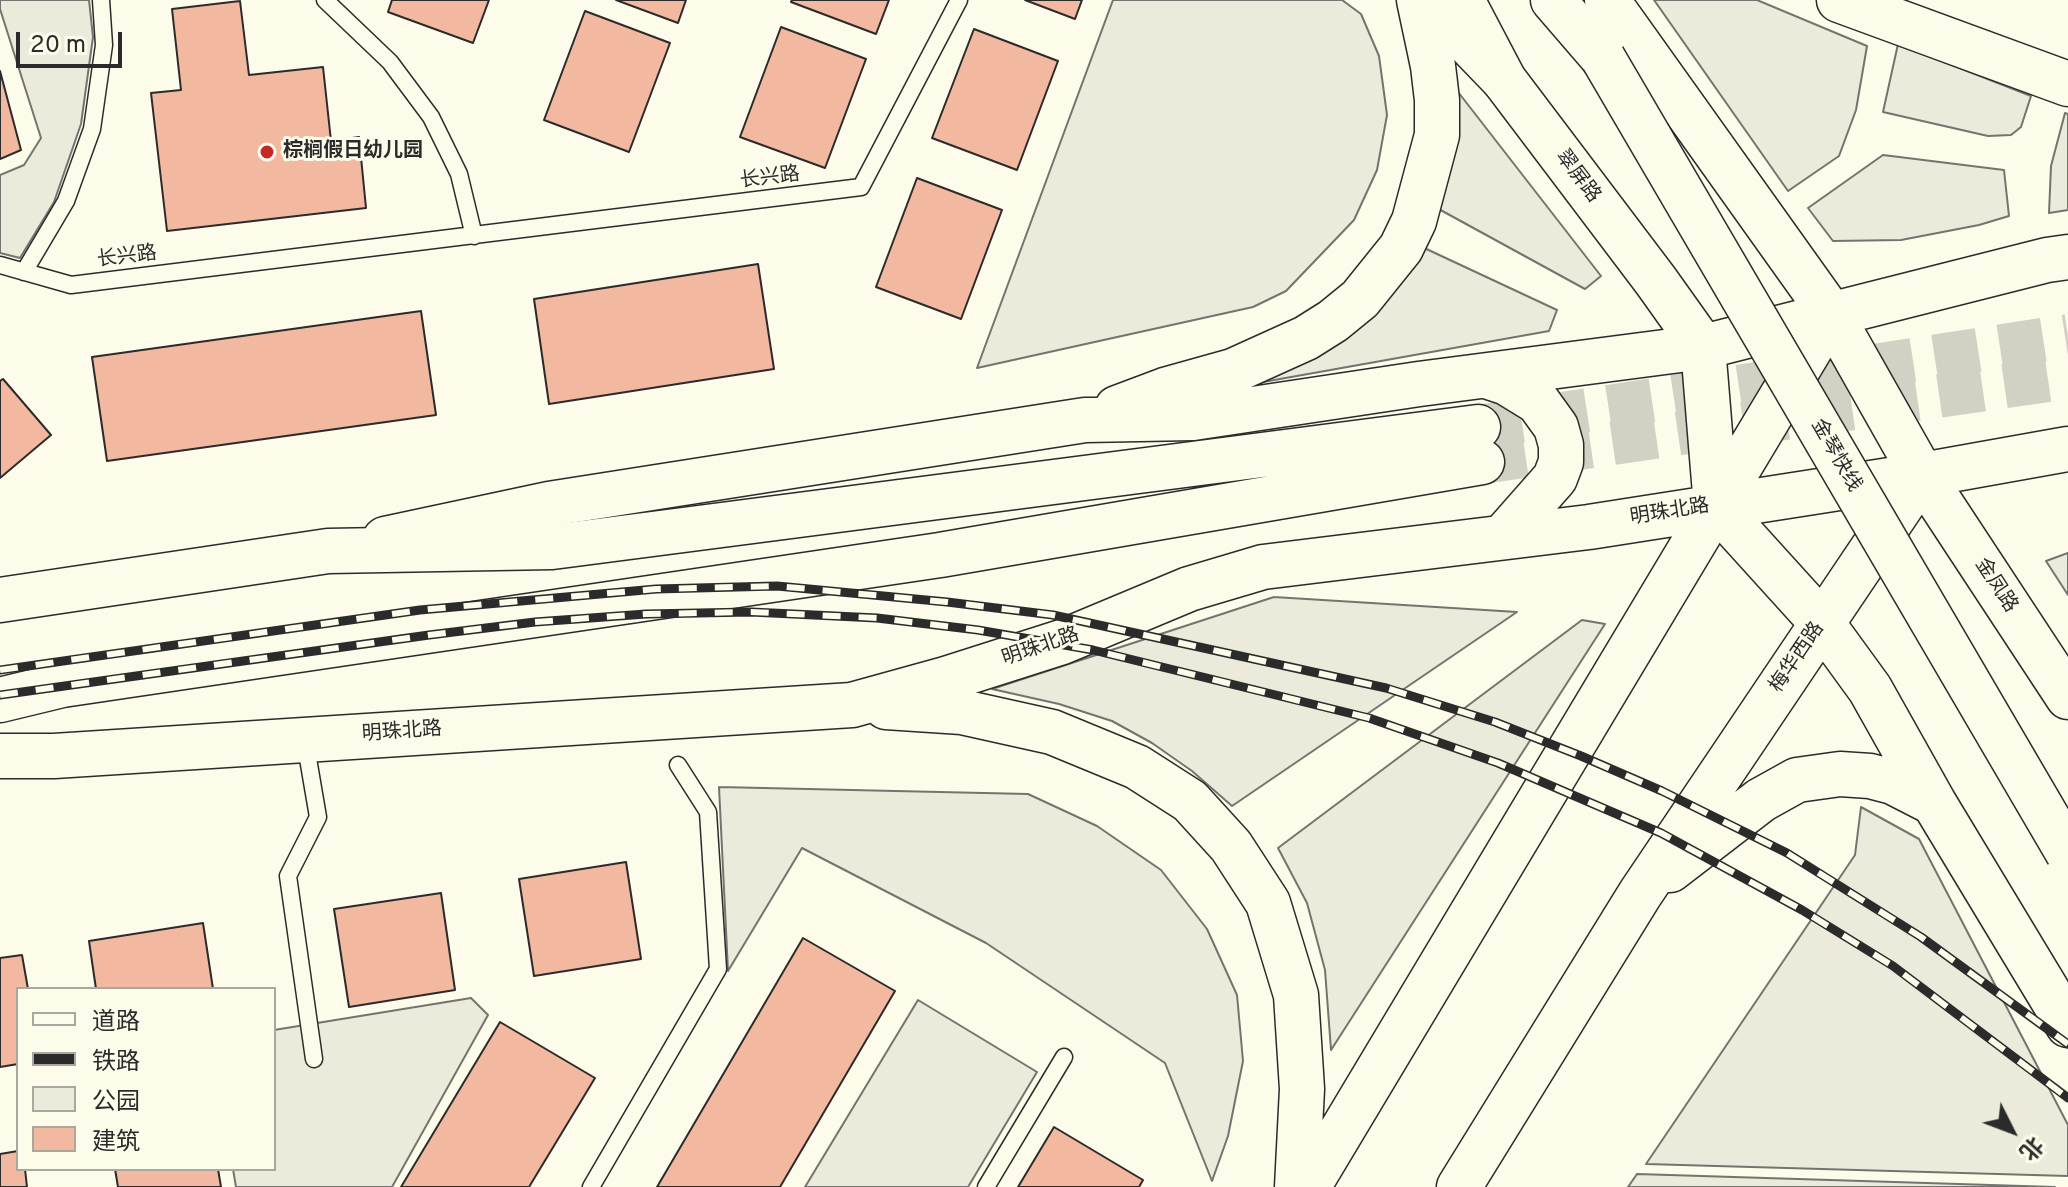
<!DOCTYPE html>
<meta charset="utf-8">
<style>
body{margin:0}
#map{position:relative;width:2068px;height:1187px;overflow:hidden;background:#fdfbea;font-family:Overpass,"Noto Sans SC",sans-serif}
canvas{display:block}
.legend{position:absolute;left:16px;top:987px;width:260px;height:184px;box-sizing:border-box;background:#fdfbea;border:2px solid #a9a89e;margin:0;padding:10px 14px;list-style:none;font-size:24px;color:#2b2b2b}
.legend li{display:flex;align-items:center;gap:16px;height:40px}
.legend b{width:40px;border:2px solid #a9a89e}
.north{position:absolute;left:1972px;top:1091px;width:80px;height:80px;-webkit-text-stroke:6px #fdfbea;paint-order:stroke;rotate:132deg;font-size:22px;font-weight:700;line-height:32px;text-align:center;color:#2b2b2b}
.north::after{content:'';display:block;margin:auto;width:28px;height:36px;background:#2b2b2b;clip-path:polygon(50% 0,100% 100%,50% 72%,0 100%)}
.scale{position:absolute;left:16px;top:32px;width:106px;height:36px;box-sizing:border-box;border:4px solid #2b2b2b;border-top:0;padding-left:10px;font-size:24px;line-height:28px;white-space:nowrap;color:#2b2b2b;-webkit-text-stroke:6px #fdfbea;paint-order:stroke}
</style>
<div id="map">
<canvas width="2068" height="1187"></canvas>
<ul class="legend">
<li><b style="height:10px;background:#fdfbea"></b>道路</li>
<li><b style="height:10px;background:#2b2b2b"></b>铁路</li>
<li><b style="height:22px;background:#ecebdb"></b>公园</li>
<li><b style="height:22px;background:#f2b8a0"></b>建筑</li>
</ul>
<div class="north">北</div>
<div class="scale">20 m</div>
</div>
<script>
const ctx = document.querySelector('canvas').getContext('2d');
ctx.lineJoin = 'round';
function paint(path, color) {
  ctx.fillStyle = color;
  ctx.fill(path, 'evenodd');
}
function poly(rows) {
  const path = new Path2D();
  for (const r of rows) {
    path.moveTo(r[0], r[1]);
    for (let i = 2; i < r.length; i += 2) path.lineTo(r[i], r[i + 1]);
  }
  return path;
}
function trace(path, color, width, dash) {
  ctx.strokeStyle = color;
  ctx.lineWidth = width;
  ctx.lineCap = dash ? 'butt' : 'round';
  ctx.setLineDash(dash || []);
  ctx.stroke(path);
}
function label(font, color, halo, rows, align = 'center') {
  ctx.font = font + ' Overpass,"Noto Sans SC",sans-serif';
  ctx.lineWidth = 6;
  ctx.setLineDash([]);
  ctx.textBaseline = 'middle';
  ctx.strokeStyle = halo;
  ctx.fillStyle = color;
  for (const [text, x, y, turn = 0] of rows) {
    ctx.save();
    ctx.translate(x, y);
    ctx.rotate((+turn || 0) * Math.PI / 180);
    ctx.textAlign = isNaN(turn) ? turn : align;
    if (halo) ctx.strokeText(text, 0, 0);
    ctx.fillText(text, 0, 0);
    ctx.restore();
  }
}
const green = poly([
 [0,0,89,0,93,37,81,124,54,202,20,258,0,253,0,175,24,165,41,138,0,9,0,0],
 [1113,0,1342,0,1361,14,1379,56,1387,115,1377,170,1354,220,1286,291,1253,307,977,368,1113,0],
 [1654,0,1757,0,1867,46,1856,110,1839,156,1788,191,1654,0],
 [1898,44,2031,96,2021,127,2011,135,1988,136,1883,112,1898,44],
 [1448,79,1601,276,1585,289,1435,207,1448,79],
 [2065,113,2068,114,2068,210,2049,213,2051,166,2065,113],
 [1883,155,2004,170,2009,216,1979,225,1901,240,1833,241,1808,208,1883,155],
 [1420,246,1557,310,1549,331,1252,384,1420,246],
 [2068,553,2068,595,2046,561,2068,553],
 [1274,597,1517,612,1232,806,1192,771,1152,743,1112,721,1059,704,992,689,1274,597],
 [1582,620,1605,624,1331,1050,1325,970,1307,903,1278,848,1582,620],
 [719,787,1028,794,1097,826,1161,870,1207,929,1237,995,1243,1061,1228,1136,1212,1181,1165,1063,986,943,802,848,728,971,719,787],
 [1861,807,1919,839,2068,1125,2068,1176,1646,1164,1855,855,1861,807],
 [471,998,488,1015,392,1187,236,1187,233,1169,274,1169,274,1030,471,998],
 [918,1000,1037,1072,968,1187,805,1187,918,1000]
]);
paint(green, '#ecebdb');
trace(green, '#74746e', 2);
const parking = poly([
 [1637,1174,2055,1187,1628,1187,1637,1174]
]);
paint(parking, '#eceadb');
trace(parking, '#74746e', 2);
const building = poly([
 [392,0,489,0,473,43,388,12,392,0],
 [616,0,686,0,678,23,616,0],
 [792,0,889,0,876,34,791,2,792,0],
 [1025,0,1082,0,1075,19,1025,0],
 [240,1,249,75,323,67,331,141,359,137,366,208,167,231,151,93,181,90,172,9,240,1],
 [585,11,670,43,629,152,544,120,585,11],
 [781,27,866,59,825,168,740,137,781,27],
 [974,29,1058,61,1017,170,932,138,974,29],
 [0,71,21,150,0,159,0,71],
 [917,178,1002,210,961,319,876,287,917,178],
 [758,264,774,369,549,404,534,299,758,264],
 [421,311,436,415,107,461,92,357,421,311],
 [3,379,51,435,0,478,0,381,3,379],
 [626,862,641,959,534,976,519,879,626,862],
 [441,893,455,990,349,1007,334,909,441,893],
 [203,923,213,989,96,989,89,941,203,923],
 [803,938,895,991,780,1187,657,1187,803,938],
 [22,955,28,989,18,989,18,1064,0,1067,0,958,22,955],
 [500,1022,595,1078,529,1187,401,1187,500,1022],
 [1054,1127,1143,1180,1139,1187,1018,1187,1054,1127],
 [18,1151,18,1169,25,1169,27,1187,0,1187,0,1154,18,1151],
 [115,1169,218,1169,221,1187,118,1187,115,1169]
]);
paint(building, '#f2b8a0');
trace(building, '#2b2b2b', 2);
trace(poly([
 [1478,427,2068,336],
 [1482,462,2068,377]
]), '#d3d1c4', 44, [44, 22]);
const lane = poly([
 [325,0,390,62,431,117,459,174,474,236],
 [0,265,71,285,861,187,959,0],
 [24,272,66,201,92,129,104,45,101,0],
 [305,741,318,817,288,876,314,1059],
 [591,1187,718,969,708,812,678,765],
 [986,1187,1064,1057]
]);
const secondary = poly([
 [1462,0,1504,80,1656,281,1703,347],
 [1607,0,1831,314]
]);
const primary = poly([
 [1427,0,1504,80],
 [1839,0,2068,84],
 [1831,314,1922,475,2068,697],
 [1703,347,1716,506],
 [1486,376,1507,383,1538,402,1556,427,1561,445,1561,462,1555,478,1503,537],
 [1117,408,1165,390,1233,371,1306,338,1333,321,1360,299,1401,248,1414,221,1437,135,1437,100,1433,66,1419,0],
 [1716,506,1822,623,1870,689,1934,803,2068,1025],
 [385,539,549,504,1085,420,1193,418,1419,384,1703,347,2047,260,2068,257],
 [886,707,962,712,1052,732,1137,767,1190,801,1231,846,1268,903,1296,995,1302,1089,1297,1187],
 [0,756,54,756,852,705,946,679,1062,642,1189,589,1263,567,1589,527,1922,475,2068,449],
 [1670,870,1761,800,1797,780,1840,774,1870,776,1893,782,1934,803],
 [1308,1187,1831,314],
 [1459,1187,1640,894,1922,475]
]);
const highway = poly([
 [1553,0,1603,58],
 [0,600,328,551,552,547,1478,427],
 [0,700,62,685,940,555,1482,462]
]);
trace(lane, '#2b2b2b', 19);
trace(secondary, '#2b2b2b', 47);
trace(primary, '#2b2b2b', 47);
trace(highway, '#2b2b2b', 47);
trace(lane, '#fdfbea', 16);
trace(secondary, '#fdfbea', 44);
trace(primary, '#fdfbea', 44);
trace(highway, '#fdfbea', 44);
const rail = poly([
 [0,670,420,610,656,589,777,586,947,602,1053,615,1386,688,1495,722,1581,756,1662,791,1787,853,1921,937,2068,1044],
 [0,695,429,635,535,622,646,614,751,612,877,618,978,630,1093,650,1369,718,1498,763,1661,833,1802,910,1893,966,2068,1098]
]);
trace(rail, '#2b2b2b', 9);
trace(rail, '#fdfbea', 6, [18]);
const highwayBridge = poly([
 [1603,58,2068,853]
]);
trace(highwayBridge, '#2b2b2b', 47, []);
trace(highwayBridge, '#fdfbea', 44);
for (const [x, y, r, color] of [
 [267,152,8,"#c62828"]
]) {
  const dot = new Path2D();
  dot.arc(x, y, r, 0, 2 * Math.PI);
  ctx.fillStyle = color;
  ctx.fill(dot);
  trace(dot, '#fdfbea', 3);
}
label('bold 20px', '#2b2b2b', '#fdfbea', [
 ["棕榈假日幼儿园",283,152]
], 'left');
label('20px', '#2b2b2b', '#fdfbea', [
 ["翠屏路",1577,177,53],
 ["长兴路",770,179,-7],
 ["长兴路",127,258,-7],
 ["金琴快线",1835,456,60],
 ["明珠北路",1670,513,-9],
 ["金凤路",1995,586,57],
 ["明珠北路",1041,648,-19],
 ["梅华西路",1798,658,-56],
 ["明珠北路",402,733,-4]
]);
</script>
